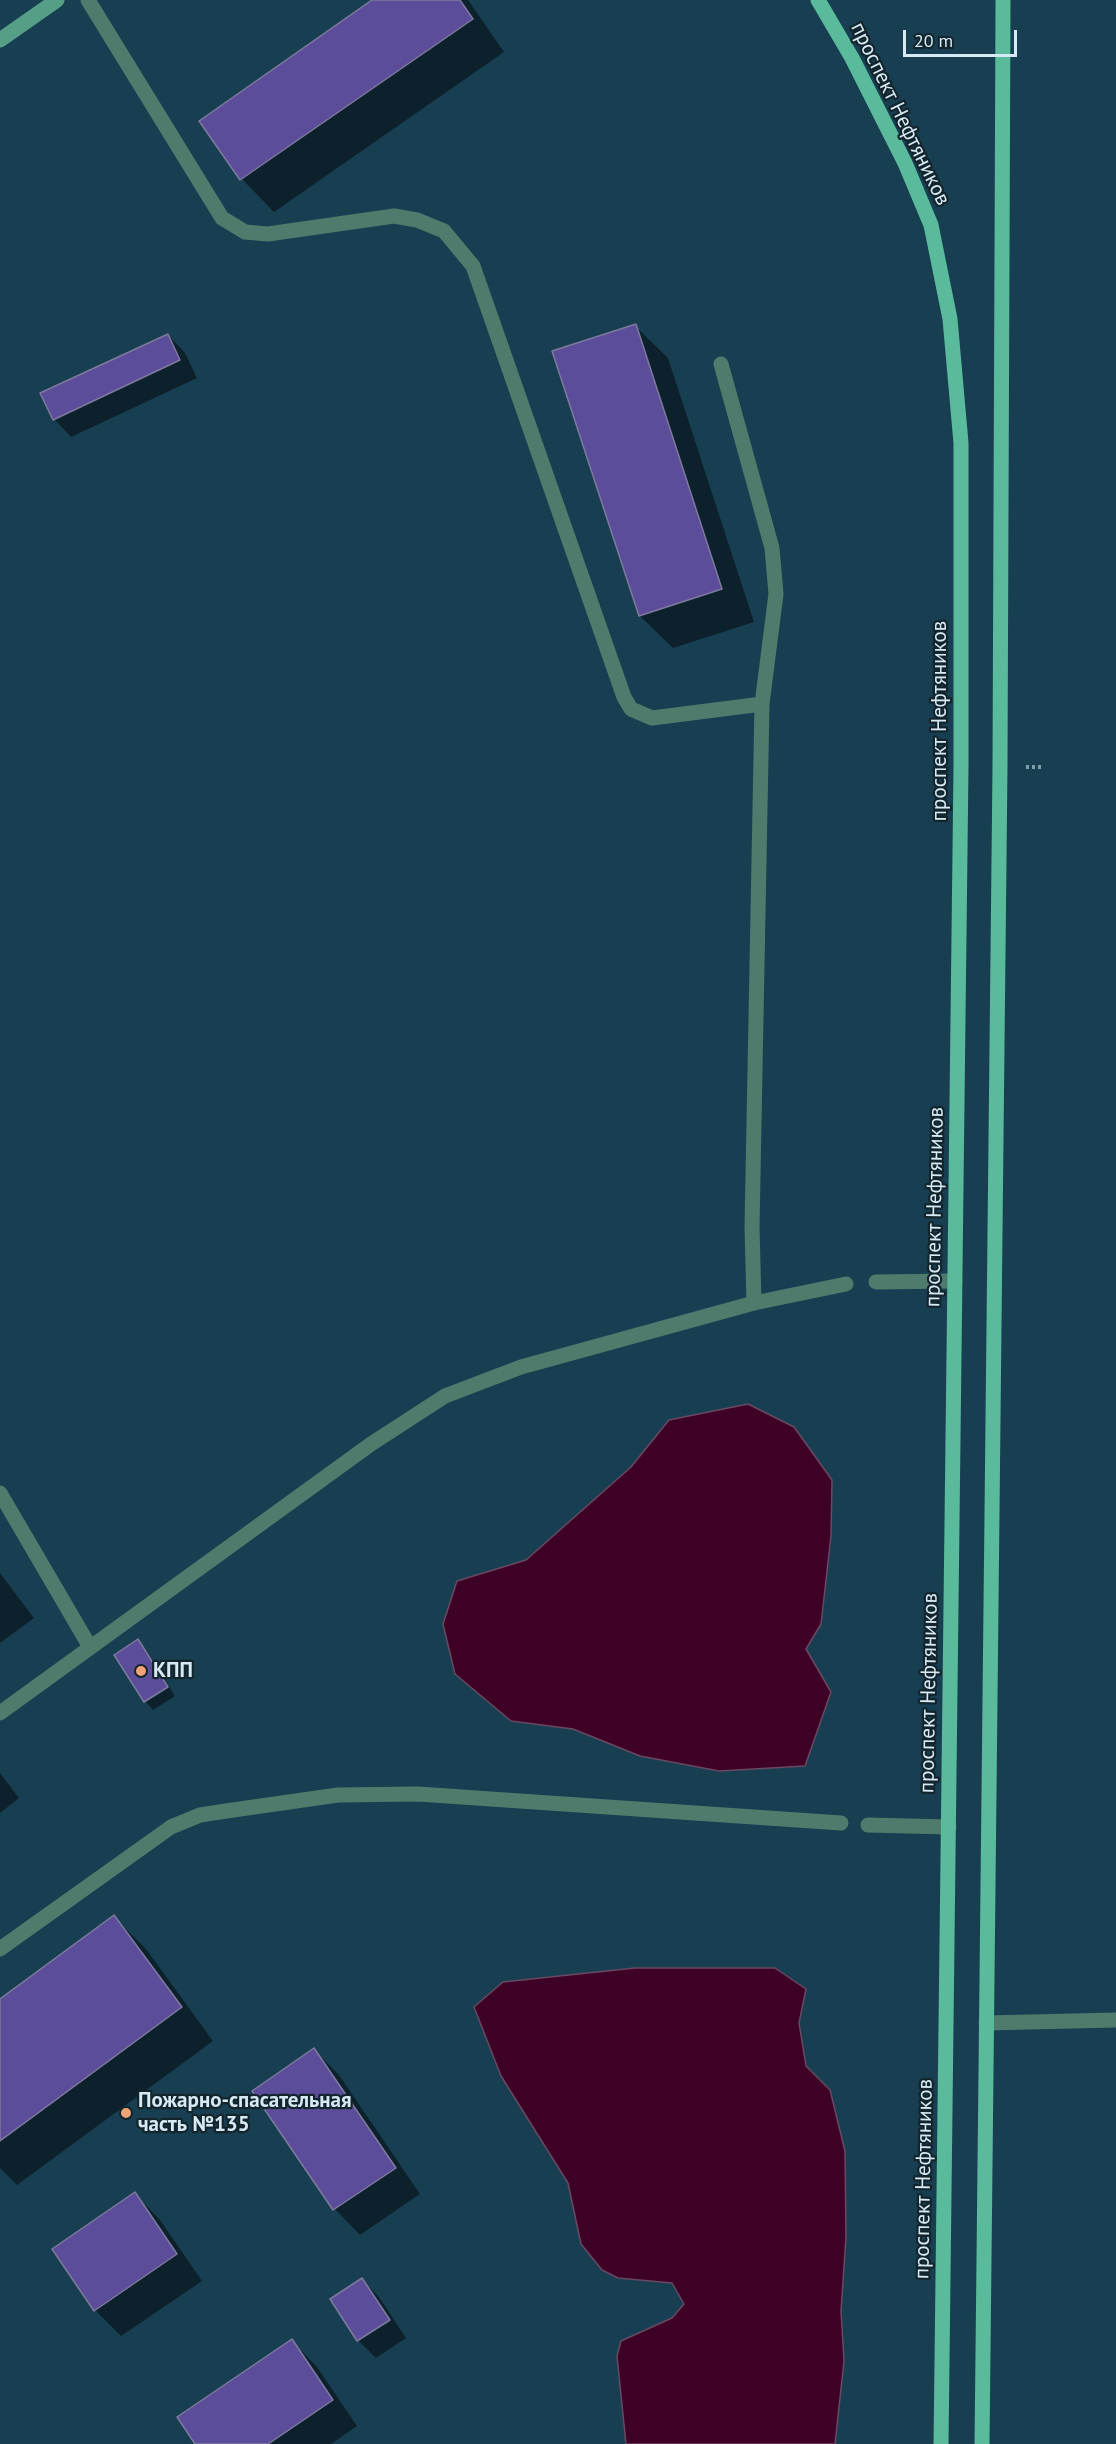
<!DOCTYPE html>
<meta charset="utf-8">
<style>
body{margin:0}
#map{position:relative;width:1116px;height:2444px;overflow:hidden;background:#173f51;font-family:"PT Sans",sans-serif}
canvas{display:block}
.scale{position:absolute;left:903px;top:30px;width:114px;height:27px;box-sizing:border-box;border:3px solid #d5eaf5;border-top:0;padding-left:8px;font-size:18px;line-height:21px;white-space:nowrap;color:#d5eaf5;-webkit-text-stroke:4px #13242c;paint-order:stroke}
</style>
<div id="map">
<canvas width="1116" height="2444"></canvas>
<div class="scale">20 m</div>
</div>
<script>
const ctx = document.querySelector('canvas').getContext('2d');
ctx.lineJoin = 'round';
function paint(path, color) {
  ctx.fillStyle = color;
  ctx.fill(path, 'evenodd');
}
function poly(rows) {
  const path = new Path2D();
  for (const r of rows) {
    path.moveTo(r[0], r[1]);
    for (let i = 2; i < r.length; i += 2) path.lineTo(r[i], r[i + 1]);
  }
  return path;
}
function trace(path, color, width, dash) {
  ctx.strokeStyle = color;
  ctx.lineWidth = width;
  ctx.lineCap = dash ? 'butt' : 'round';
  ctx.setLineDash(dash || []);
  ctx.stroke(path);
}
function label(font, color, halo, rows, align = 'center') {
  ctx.font = font + ' "PT Sans",sans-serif';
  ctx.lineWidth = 4.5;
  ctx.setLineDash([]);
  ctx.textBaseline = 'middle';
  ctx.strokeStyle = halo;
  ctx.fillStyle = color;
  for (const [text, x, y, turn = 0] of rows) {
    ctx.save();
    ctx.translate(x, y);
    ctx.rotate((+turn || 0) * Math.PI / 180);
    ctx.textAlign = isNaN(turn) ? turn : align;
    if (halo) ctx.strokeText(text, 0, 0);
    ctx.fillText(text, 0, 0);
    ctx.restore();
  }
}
const water = poly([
 [748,1404,794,1427,832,1480,831,1536,821,1624,806,1649,831,1692,805,1766,719,1771,640,1756,573,1729,511,1721,455,1674,443,1624,457,1581,526,1560,631,1467,669,1420,748,1404],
 [635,1968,775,1968,806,1989,799,2023,806,2066,830,2090,845,2151,846,2237,841,2311,844,2361,835,2444,626,2444,617,2356,621,2341,672,2318,684,2304,672,2283,618,2278,602,2270,581,2244,568,2183,501,2076,474,2007,503,1982,635,1968]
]);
paint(water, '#3d0225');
trace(water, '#6b4863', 1.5);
paint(poly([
 [375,0,468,0,504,52,274,212,242,179,201,121],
 [635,326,668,358,754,622,673,648,640,616,554,352],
 [168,335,185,353,197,378,71,437,54,419],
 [0,1573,34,1618,0,1643],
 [137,1641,146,1650,175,1696,153,1710,145,1701],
 [0,1773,19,1798,0,1813],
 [114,1917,146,1949,213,2041,17,2185,0,2168,0,2001],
 [314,2050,339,2075,420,2194,360,2235,335,2209,254,2091],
 [135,2194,160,2220,202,2281,121,2336,95,2310],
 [362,2280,379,2297,406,2338,376,2358,358,2340],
 [292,2341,317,2367,357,2426,331,2444,197,2444]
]), '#0007');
const building = poly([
 [372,0,460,0,473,19,240,180,199,121,372,0],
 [636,324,722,589,639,616,552,351,636,324],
 [168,334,180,360,53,420,40,393,168,334],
 [138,1639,168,1687,144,1702,114,1655,138,1639],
 [114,1915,182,2007,0,2141,0,1999,114,1915],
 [314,2048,396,2168,333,2210,252,2091,314,2048],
 [135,2192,177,2254,94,2311,52,2249,135,2192],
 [362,2278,390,2320,357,2341,330,2299,362,2278],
 [292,2339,333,2400,268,2444,195,2444,177,2417,292,2339]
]);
paint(building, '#5c4d9a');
trace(building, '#7e7a9d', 1.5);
trace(poly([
 [1026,767,1042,767]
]), '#7c9aa8', 4, [3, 3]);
trace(poly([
 [88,0,222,218,245,232,268,234,394,216,417,220,444,231,473,266,624,697,631,709,652,718,762,704,752,1227,754,1303],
 [721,364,772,548,776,594,762,704],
 [876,1282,955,1281],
 [0,1493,90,1647],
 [0,1713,371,1444,445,1396,521,1367,754,1303,846,1284],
 [868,1825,949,1827],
 [0,1949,171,1827,200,1815,226,1811,338,1795,418,1794,841,1823],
 [986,2023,1116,2020]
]), '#4f7b6c', 15);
trace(poly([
 [0,40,57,0]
]), '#569f87', 15);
trace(poly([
 [818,0,852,58,905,163,931,225,950,319,961,443,961,767,941,2444],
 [982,2444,1000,767,1003,0]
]), '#5aba9c', 15);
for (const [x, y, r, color] of [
 [141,1671,6,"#efa377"],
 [126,2113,6,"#efa377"]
]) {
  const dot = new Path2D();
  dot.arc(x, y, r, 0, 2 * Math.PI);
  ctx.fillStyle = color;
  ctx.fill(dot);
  trace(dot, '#13242c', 2);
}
label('21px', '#d5eaf5', '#13242c', [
 ["проспект Нефтяников",900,114,64],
 ["проспект Нефтяников",940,721,-90],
 ["проспект Нефтяников",935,1207,-89],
 ["проспект Нефтяников",929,1693,-89],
 ["проспект Нефтяников",924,2179,-89]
]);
label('bold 21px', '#d5eaf5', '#13242c', [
 ["КПП",153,1671],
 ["Пожарно-спасательная",138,2101],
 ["часть №135",138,2125]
], 'left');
</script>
